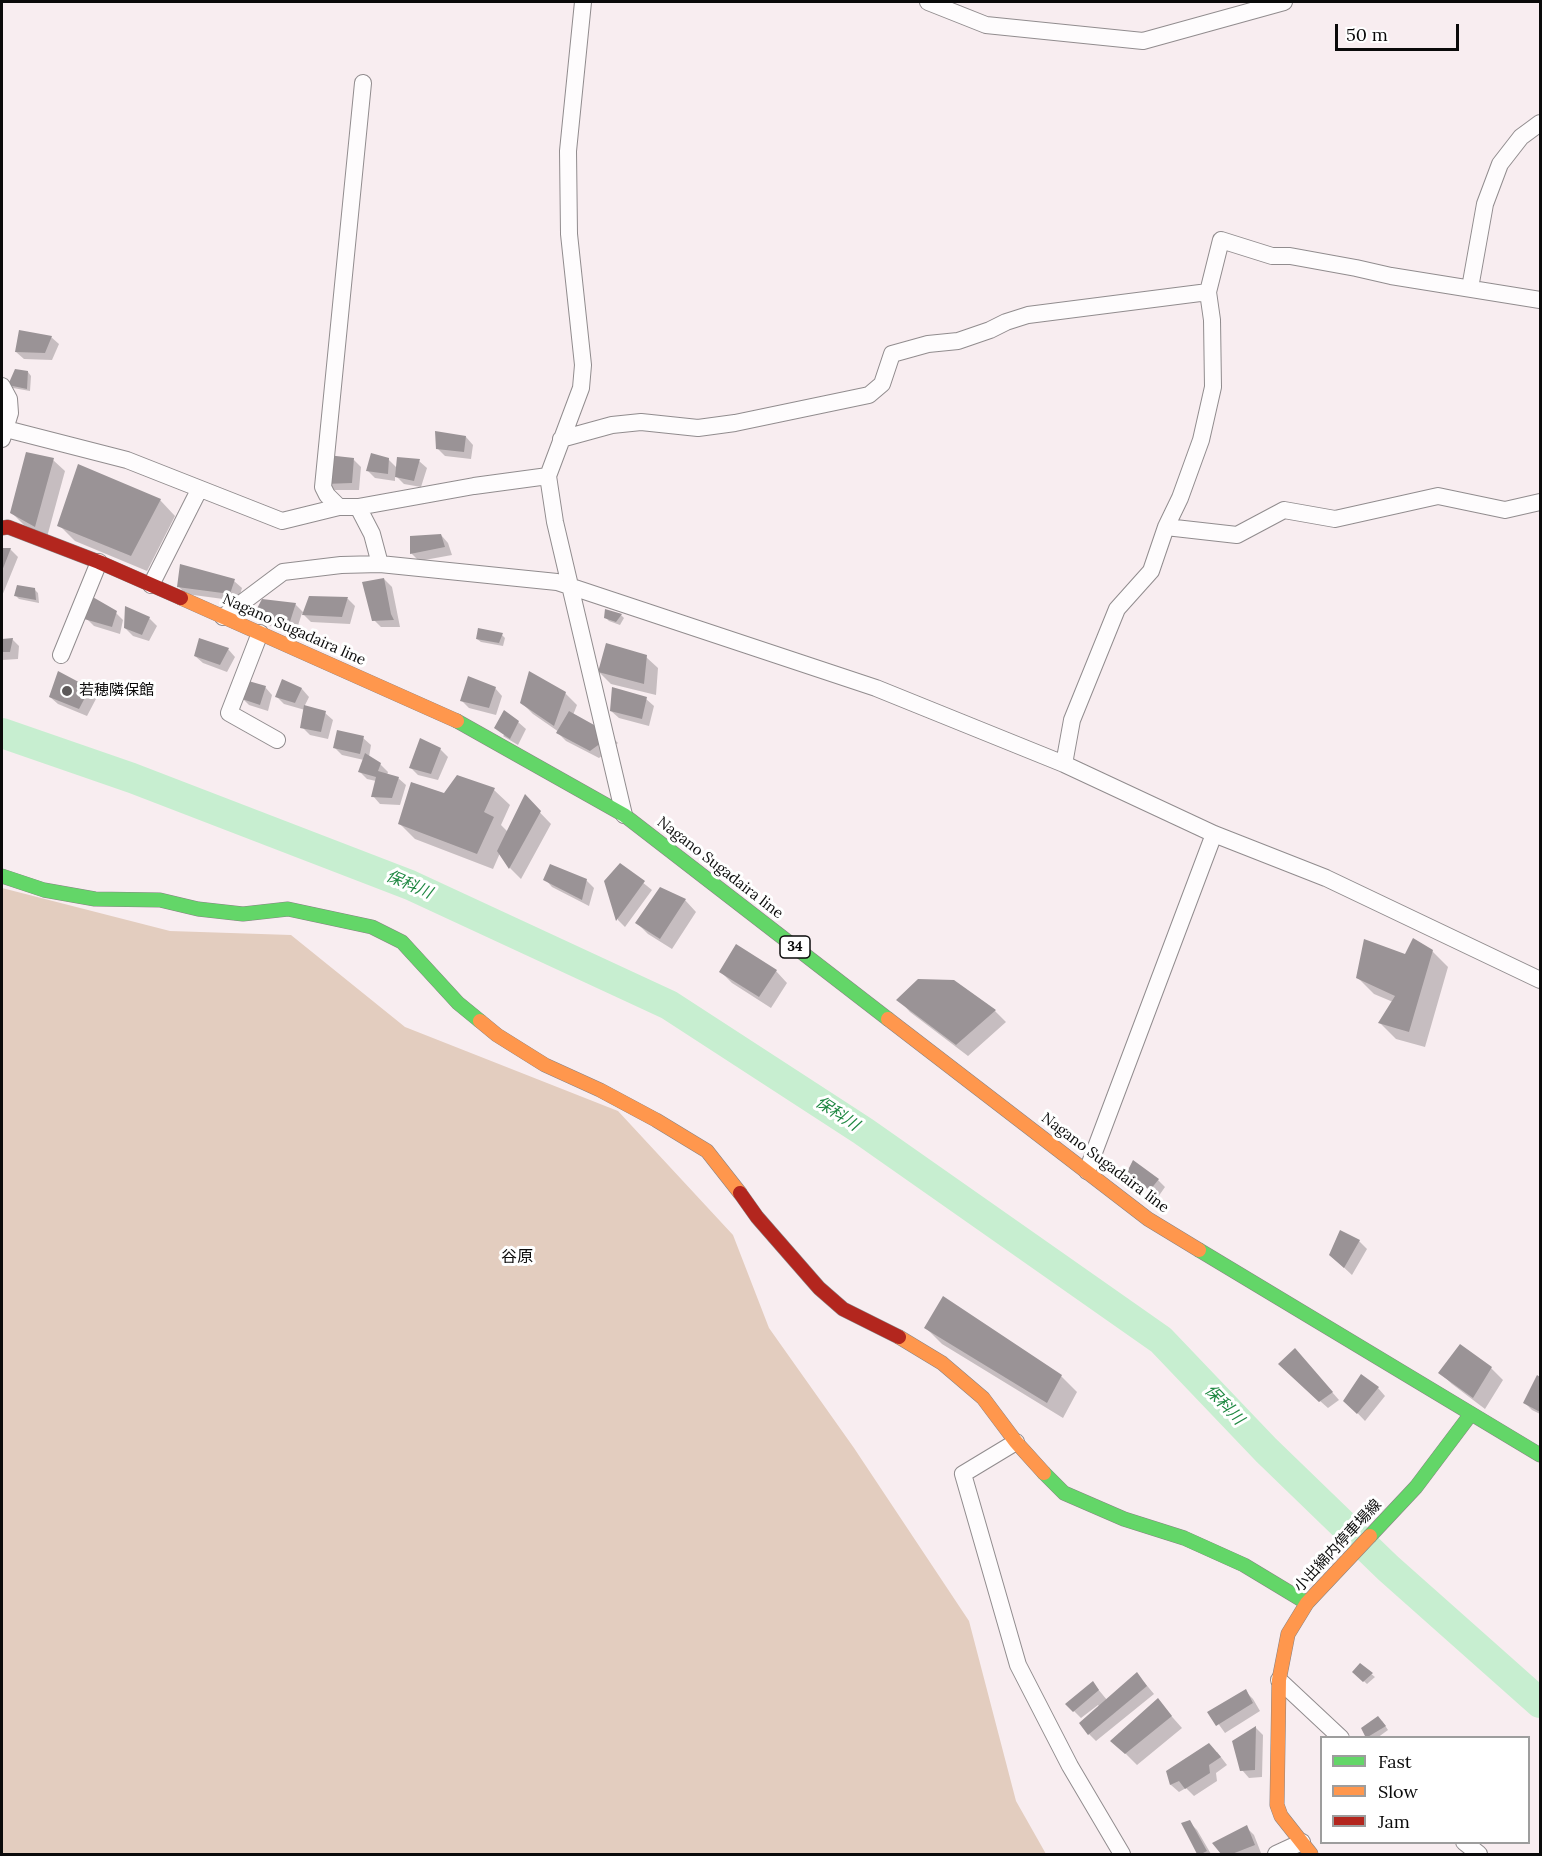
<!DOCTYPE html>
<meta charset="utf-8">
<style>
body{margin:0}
#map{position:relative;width:1542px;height:1856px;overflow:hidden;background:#f8edf0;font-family:Lora,serif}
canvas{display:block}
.frame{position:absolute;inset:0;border:3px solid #0a0a0a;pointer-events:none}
.legend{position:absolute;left:1320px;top:1736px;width:210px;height:108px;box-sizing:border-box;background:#fff;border:2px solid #9d9d9d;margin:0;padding:8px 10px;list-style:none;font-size:18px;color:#0a0a0a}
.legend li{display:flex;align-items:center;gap:12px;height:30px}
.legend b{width:30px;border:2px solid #9d9d9d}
.scale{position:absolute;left:1335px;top:24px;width:124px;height:27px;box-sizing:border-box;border:3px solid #0a0a0a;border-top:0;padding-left:8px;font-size:18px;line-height:21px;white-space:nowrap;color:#0a0a0a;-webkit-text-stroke:4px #fff;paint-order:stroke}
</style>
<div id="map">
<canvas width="1542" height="1856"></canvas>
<div class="frame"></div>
<ul class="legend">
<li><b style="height:8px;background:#63d668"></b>Fast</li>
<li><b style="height:8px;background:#ff974d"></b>Slow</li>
<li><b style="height:8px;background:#b3261e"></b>Jam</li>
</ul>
<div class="scale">50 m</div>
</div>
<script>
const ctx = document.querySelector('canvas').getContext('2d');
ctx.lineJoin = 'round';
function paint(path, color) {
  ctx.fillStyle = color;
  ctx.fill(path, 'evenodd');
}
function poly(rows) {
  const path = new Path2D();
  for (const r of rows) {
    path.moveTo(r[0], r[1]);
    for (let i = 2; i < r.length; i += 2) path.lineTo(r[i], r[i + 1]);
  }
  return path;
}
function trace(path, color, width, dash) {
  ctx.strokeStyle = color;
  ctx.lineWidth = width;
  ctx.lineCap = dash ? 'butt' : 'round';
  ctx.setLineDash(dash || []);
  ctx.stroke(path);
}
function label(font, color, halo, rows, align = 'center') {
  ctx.font = font + ' Lora,"Noto Sans JP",serif';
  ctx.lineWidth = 6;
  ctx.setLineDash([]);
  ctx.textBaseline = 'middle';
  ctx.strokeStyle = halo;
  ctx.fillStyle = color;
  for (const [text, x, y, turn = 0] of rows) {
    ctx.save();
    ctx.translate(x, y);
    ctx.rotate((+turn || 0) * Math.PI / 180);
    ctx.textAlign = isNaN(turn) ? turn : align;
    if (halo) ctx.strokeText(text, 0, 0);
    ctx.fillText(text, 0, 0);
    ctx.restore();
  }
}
paint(poly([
 [2,888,170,931,291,935,405,1027,618,1111,733,1235,769,1328,854,1448,969,1621,1016,1801,1046,1854,2,1854]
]), '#e3cdbf');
paint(poly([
 [51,337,59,344,52,360,24,359,16,352],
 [28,372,31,376,30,391,13,388,10,384],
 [466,437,473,445,471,459,445,456,437,448],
 [388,459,397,468,419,461,427,468,421,487,404,484,395,475,395,481,375,478,368,471],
 [53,460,65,471,47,537,24,525,12,513],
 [354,460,361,467,359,490,334,490,327,483],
 [160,500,175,516,147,571,75,541,59,525],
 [441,535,448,543,452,555,419,561,411,553],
 [2,549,10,549,18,557,2,596],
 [384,579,392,587,400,627,381,627,374,620],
 [234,581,242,588,238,601,186,594,179,587],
 [35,590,38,593,39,603,19,599,16,596],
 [310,598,348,599,355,606,350,624,311,622,302,613,295,635,262,623,255,616,295,604,304,613],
 [116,613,123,620,120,634,94,626,86,618],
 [621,615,624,618,620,625,609,621,606,618],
 [149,618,157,626,149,641,133,636,125,628],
 [502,635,505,638,503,646,481,642,477,639],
 [12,639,19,646,18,659,2,660,2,640],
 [228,649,235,657,227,672,203,663,195,656],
 [646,657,658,668,656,695,611,684,599,672],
 [283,681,302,689,309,697,304,707,325,713,333,720,328,739,310,735,302,727,305,710,284,704,277,697],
 [265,687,272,695,268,711,249,705,241,697],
 [495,688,502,696,496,715,469,708,462,701],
 [89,689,97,697,87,716,58,704,50,697],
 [565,693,577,705,573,715,611,736,618,743,599,758,566,741,558,733,559,732,533,714,521,702],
 [646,699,654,706,649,726,619,718,611,711],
 [518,722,526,729,518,745,503,736],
 [363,738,371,745,369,757,380,764,388,772,387,775,398,778,406,785,400,805,380,804,373,796,376,781,367,779,359,771,364,760,342,755,335,748],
 [440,749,448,757,438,780,418,775,411,768],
 [458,777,494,790,510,805,501,825,508,832,525,797,551,824,521,879,510,868,500,853,493,869,415,839,400,824,445,795],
 [621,865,652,890,625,927,618,920,606,881],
 [545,879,586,880,594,888,589,906,552,887],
 [685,900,696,912,672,949,648,934,637,923],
 [1432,951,1448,967,1425,1047,1396,1039,1380,1023,1393,1002,1374,994,1358,978,1406,955],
 [776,971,787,983,771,1008,732,983,721,972],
 [899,1000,995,1011,1006,1022,968,1056,910,1012],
 [1128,1174,1158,1180,1165,1187,1158,1197],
 [1359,1241,1367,1249,1352,1275,1338,1262],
 [926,1328,1061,1376,1077,1392,1063,1418,942,1344],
 [1460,1346,1491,1368,1503,1380,1485,1409,1452,1384,1440,1373],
 [1302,1358,1339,1400,1328,1408,1287,1372],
 [1538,1377,1540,1378,1540,1414,1532,1410,1524,1402],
 [1378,1388,1385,1396,1365,1421,1345,1400],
 [1360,1665,1375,1677,1367,1684,1354,1672],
 [1144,1682,1154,1694,1096,1741,1089,1734,1100,1707,1098,1705,1081,1718,1067,1704,1093,1683,1107,1700],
 [1245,1691,1253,1699,1260,1711,1225,1733,1210,1712],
 [1158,1701,1182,1728,1137,1765,1124,1752],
 [1382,1721,1388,1730,1377,1738,1368,1738,1363,1729],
 [1256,1728,1263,1735,1262,1777,1249,1778,1242,1770],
 [1217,1752,1227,1765,1216,1773,1217,1781,1194,1796,1186,1788,1179,1792,1171,1785,1167,1772],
 [1189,1822,1197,1830,1211,1854,1198,1854,1184,1824],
 [1246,1827,1254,1835,1261,1853,1257,1854,1223,1854,1214,1844]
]), '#0003');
trace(poly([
 [2,733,132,778,410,885,669,1005,863,1131,1161,1340,1266,1450,1388,1568,1540,1703]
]), '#c7eed0', 30);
paint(poly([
 [19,330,52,336,45,353,15,352],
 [15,369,28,371,27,389,8,385],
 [435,431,466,436,464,452,436,449],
 [26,452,54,458,35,527,10,513],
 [371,453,389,458,388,474,366,471],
 [327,455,354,458,352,483,325,484],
 [397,457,420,459,414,481,395,477],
 [78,464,161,499,131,556,57,526],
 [441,534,445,547,410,554,410,536],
 [2,548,11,548,2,571],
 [180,564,235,579,230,594,177,587],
 [384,578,391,614,394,620,372,621,362,582],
 [17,585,35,588,36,600,14,596],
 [91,596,117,611,112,627,84,619],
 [309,596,348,597,342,617,302,615],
 [262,599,296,603,288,628,253,616],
 [125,606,150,617,142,635,124,628],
 [605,609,622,614,616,622,604,618],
 [478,628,503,633,499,643,476,639],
 [13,638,10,652,2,652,2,639],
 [199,638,229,648,220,665,194,656],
 [606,643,647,655,644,684,598,672],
 [58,671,90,688,79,709,49,697],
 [529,671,566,692,554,726,520,703],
 [468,676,496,687,489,708,460,701],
 [282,679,302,688,295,703,275,697],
 [245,680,266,686,260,705,239,698],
 [612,687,647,697,642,719,610,711],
 [304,705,326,711,321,732,300,728],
 [504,710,519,721,510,739,494,728],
 [569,711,612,735,590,751,556,733],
 [337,730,364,736,360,754,333,748],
 [420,738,441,748,431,774,409,768],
 [365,753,381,763,378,771,399,777,392,798,371,797,376,777,358,772],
 [457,775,495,788,484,812,494,817,477,854,398,824,411,782,444,793],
 [525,794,541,811,509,869,497,851],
 [620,863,645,881,616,921,604,881],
 [550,864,587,879,582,900,543,880],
 [660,887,686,899,660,939,635,923],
 [1413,938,1433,950,1409,1032,1378,1023,1395,996,1356,978,1364,939,1405,954],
 [736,944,777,970,759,997,719,972],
 [918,979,954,980,996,1010,956,1045,896,1000],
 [1133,1160,1159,1179,1150,1190,1126,1174],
 [1340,1230,1360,1240,1344,1268,1329,1255],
 [943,1296,1062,1375,1047,1403,924,1328],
 [1460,1344,1492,1367,1473,1398,1438,1373],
 [1295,1348,1333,1392,1319,1402,1278,1364],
 [1361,1374,1379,1387,1357,1414,1343,1401],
 [1537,1375,1540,1377,1540,1412,1523,1403],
 [1360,1663,1373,1673,1363,1682,1352,1672],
 [1137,1672,1147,1686,1088,1735,1079,1723],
 [1093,1681,1099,1690,1073,1712,1065,1704],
 [1246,1689,1253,1703,1216,1726,1207,1712],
 [1158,1698,1172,1716,1125,1754,1110,1741],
 [1378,1716,1386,1726,1366,1738,1361,1728],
 [1256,1726,1255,1770,1240,1771,1232,1741],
 [1209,1743,1221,1757,1209,1765,1210,1773,1185,1789,1179,1781,1170,1785,1166,1771],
 [1190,1820,1207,1851,1201,1854,1197,1854,1181,1823],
 [1247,1825,1255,1845,1232,1854,1221,1854,1212,1843]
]), '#9a9396');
const street = poly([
 [583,2,568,151,569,234,583,365,581,388,548,476,555,522,624,815],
 [928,2,986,25,1143,41,1284,2],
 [363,83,323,487,327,495,339,507,358,507,474,486,548,476],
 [1470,288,1485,204,1500,164,1521,137,1540,123],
 [2,386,9,399,10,413,2,439],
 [6,429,127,460,282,521,339,507],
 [561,439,612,425,641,422,698,428,735,423,869,395,882,384,892,354,928,344,958,341,990,330,1006,322,1028,315,1208,292],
 [358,507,372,534,380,564],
 [1166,527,1237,535,1284,510,1335,519,1438,496,1505,510,1540,502],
 [151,585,199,490],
 [223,617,283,572,341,565,380,564,557,582,876,688,1064,764,1214,834,1326,878,1540,980],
 [260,633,229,713,277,740],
 [61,655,99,562],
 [1064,764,1072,720,1117,609,1151,571,1166,527,1180,498,1201,440,1213,387,1212,320,1208,292,1221,240,1272,256,1290,256,1356,268,1391,276,1540,300],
 [1087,1171,1214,834],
 [1016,1442,963,1474,1018,1665,1070,1766,1122,1854],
 [1279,1680,1341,1738],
 [1464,1842,1479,1854],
 [1276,1854,1302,1842]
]);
const fast = poly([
 [457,721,624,815,888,1019],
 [2,876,44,890,95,899,160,900,198,909,243,914,288,909,372,927,402,942,458,1003,480,1021],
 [1199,1250,1540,1455],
 [1044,1473,1064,1493,1124,1519,1184,1538,1244,1565,1307,1603],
 [1370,1536,1416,1487,1471,1414]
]);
const slow = poly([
 [181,598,457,721],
 [888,1019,1148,1219,1199,1250],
 [480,1021,497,1035,545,1065,600,1090,656,1120,707,1151,740,1193],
 [899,1337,942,1363,983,1398,1016,1442,1044,1473],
 [1311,1854,1281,1816,1277,1805,1279,1680,1288,1634,1307,1603,1370,1536]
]);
const jam = poly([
 [2,528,8,527,99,562,181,598],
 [740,1193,757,1217,819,1288,843,1309,899,1337]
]);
trace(street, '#918c8e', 18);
trace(fast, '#888384', 15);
trace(slow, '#888384', 15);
trace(jam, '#888384', 15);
trace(street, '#fefcfd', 16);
trace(fast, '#63d668', 14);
trace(slow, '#ff974d', 14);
trace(jam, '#b3261e', 14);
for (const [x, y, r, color] of [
 [67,691,6,"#5d595a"]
]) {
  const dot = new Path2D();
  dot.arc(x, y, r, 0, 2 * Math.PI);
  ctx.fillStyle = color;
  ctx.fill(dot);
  trace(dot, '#fff', 2);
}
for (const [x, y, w] of [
 [795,947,30]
]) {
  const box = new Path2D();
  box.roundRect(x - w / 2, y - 11, w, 22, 4.5);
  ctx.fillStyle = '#fff';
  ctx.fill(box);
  trace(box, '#0a0a0a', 1.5);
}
label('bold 14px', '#0a0a0a', null, [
 ["34",795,947]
]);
label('15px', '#0a0a0a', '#fff', [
 ["Nagano Sugadaira line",294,630,24],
 ["Nagano Sugadaira line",720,868,38],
 ["Nagano Sugadaira line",1105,1163,37],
 ["小出綿内停車場線",1338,1546,-47]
]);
label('15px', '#0a0a0a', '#fff', [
 ["若穂隣保館",79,691]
], 'left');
label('italic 16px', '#1f8842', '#fff', [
 ["保科川",409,885,23],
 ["保科川",837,1114,33],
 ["保科川",1224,1405,46]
]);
label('16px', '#0a0a0a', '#fff', [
 ["谷原",517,1257]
]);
</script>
